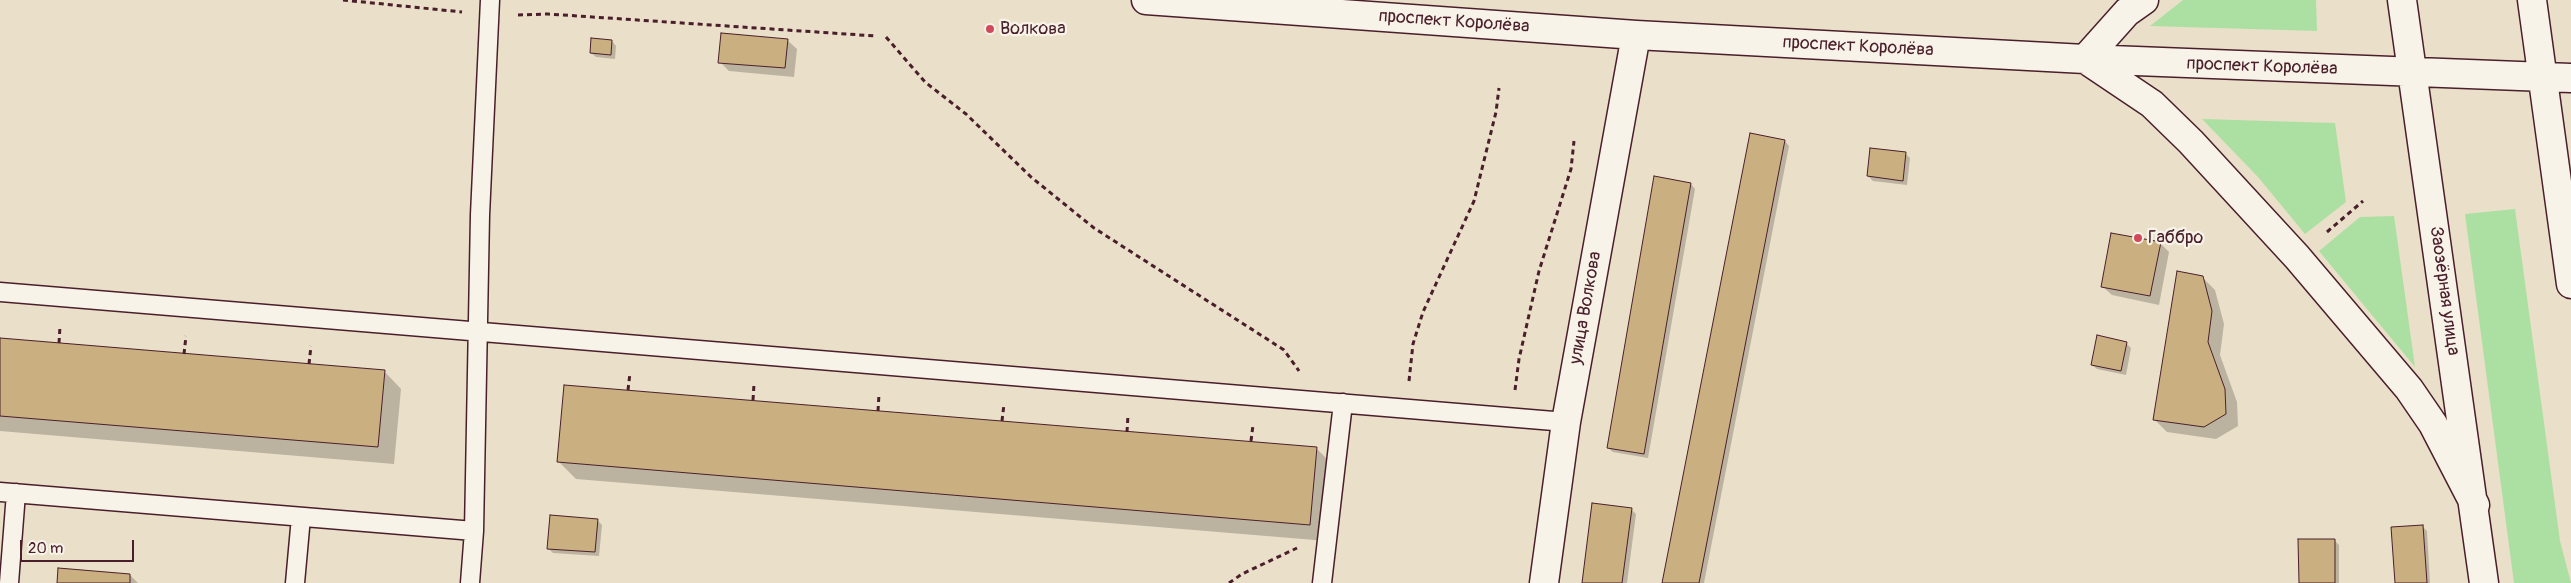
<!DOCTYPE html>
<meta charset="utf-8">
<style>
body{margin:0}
#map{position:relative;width:2571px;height:583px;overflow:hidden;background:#eadfc9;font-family:Pangolin,sans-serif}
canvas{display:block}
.scale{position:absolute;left:20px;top:540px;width:114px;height:22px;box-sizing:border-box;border:2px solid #4a1f2b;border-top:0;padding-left:6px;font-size:15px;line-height:18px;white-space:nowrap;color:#4a1f2b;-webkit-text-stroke:4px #f7f3e8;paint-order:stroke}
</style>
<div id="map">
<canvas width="2571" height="583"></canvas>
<div class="scale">20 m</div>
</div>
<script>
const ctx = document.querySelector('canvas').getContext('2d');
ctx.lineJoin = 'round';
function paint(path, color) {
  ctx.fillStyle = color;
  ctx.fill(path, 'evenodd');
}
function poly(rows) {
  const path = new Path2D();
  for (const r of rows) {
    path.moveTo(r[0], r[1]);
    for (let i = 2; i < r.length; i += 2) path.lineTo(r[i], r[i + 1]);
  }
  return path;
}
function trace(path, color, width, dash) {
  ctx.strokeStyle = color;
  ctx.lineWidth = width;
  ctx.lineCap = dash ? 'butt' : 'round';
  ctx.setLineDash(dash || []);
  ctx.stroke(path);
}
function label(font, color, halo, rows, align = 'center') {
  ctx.font = font + ' Pangolin,sans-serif';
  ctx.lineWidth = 4.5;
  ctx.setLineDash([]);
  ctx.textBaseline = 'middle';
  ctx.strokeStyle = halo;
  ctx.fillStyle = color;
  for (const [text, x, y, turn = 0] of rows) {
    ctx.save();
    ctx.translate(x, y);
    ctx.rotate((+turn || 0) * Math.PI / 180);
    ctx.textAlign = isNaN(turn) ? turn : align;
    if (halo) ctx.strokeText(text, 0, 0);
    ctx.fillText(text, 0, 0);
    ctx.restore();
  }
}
paint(poly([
 [2183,0,2316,0,2317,31,2150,26],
 [2202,119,2335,123,2346,202,2305,234,2258,177],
 [2515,209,2560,541,2571,583,2514,583,2465,214],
 [2394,216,2415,367,2319,251,2360,217]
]), '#ace0a2');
paint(poly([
 [787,40,797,49,794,77,729,71,720,62],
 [612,41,616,46,615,59,596,57,591,53],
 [1785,141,1789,146,1704,583,1663,583],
 [1905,153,1910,158,1907,185,1873,181,1868,176],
 [1691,184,1695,189,1648,458,1613,452,1608,448],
 [2160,243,2169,252,2159,305,2112,295,2102,286],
 [2202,277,2215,290,2224,324,2220,355,2237,402,2238,426,2216,439,2167,432,2155,420],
 [0,340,384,371,401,389,394,464,0,431],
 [2126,343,2131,348,2126,375,2097,369,2092,365],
 [1316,448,1333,465,1327,541,576,479,559,462],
 [1631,509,1636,514,1627,583,1583,583],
 [597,520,602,525,599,556,553,553,548,548],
 [2422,526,2427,531,2430,583,2396,583],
 [2334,540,2339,545,2339,583,2300,583],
 [130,575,138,583,58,583]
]), '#0003');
const building = poly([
 [721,33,788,39,785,68,718,63,721,33],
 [591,38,612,40,611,55,590,53,591,38],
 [1750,133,1785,140,1699,583,1662,583,1750,133],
 [1870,148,1906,152,1903,181,1867,176,1870,148],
 [1654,176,1691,183,1644,454,1607,448,1654,176],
 [2111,233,2161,242,2150,296,2101,287,2111,233],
 [2177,271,2203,276,2212,311,2208,342,2225,389,2226,414,2204,427,2153,420,2177,271],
 [2097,335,2127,342,2121,371,2091,365,2097,335],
 [0,338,385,370,378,447,0,416,0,338],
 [564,385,1317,447,1310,525,557,462,564,385],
 [1592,503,1632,508,1622,583,1582,583,1592,503],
 [550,515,598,519,595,552,547,549,550,515],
 [2423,525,2427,583,2395,583,2391,527,2423,525],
 [2298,539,2335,539,2335,583,2299,583,2298,539],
 [58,568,130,574,130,583,57,583,58,568]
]);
paint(building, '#caaf80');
trace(building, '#4a1f2b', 1);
const lane = poly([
 [0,292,1566,422],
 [0,492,474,531],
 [9,583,16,493],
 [295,583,301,517],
 [470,583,474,531,480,215,490,0],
 [1322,583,1343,403]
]);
const secondary = poly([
 [1146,0,1636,35,2085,59,2571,78],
 [2402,0,2484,583],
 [2532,0,2571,284],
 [2085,59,2152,104,2191,142,2297,257,2409,389,2433,424,2475,505],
 [2085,59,2127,12,2144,0],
 [1544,583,1566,422,1636,35]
]);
trace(lane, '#4a1f2b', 21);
trace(secondary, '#4a1f2b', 31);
trace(poly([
 [343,0,462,12],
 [518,15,548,14,876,36],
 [886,37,925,82,966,114,1031,177,1094,228,1284,350,1299,371],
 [2327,232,2363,201],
 [59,343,60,326],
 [184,354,186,336],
 [309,364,311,346],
 [1409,381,1413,344,1423,312,1474,201,1496,112,1499,88],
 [628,390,630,373],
 [1515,390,1519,359,1539,271,1571,169,1574,141],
 [753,400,754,384],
 [878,411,879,394],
 [1002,421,1004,404],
 [1127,432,1128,415],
 [1251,441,1253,425],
 [1229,583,1242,574,1297,548]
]), '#4a1f2b', 3, [5, 4]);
trace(lane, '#f7f3e8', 18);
trace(secondary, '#f7f3e8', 28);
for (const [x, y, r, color] of [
 [990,29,5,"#d1495b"],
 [2138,238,5,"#d1495b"]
]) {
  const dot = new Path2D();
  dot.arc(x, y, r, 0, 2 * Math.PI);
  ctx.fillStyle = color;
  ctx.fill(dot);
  trace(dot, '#f7f3e8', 2);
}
label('18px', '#4a1f2b', '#f7f3e8', [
 ["проспект Королёва",1454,22,4],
 ["проспект Королёва",1858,47,3],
 ["проспект Королёва",2262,67,2],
 ["Заозёрная улица",2444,291,82],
 ["улица Волкова",1586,308,-80]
]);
label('18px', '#4a1f2b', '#f7f3e8', [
 ["Волкова",1000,29],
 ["Габбро",2148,238]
], 'left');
</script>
